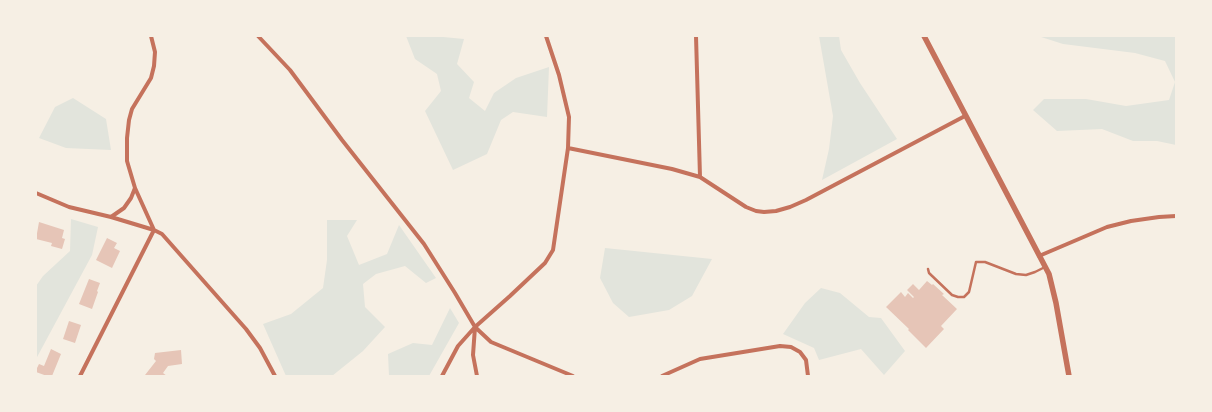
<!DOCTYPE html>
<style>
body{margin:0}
#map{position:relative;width:1212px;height:412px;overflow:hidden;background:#f6efe4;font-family:"Source Sans 3",sans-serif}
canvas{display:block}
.frame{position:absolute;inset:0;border:37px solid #f6efe4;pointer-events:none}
</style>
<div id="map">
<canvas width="1212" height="412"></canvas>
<div class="frame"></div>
</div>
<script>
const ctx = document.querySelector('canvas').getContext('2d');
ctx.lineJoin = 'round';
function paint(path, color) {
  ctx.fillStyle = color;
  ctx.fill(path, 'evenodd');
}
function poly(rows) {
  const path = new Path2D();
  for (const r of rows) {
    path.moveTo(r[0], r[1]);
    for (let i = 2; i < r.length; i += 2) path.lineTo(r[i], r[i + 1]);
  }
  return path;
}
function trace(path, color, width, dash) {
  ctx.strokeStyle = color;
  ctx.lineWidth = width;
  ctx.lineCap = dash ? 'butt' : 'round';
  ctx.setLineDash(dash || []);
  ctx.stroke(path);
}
paint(poly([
 [406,36,433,36,464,39,457,64,474,82,469,98,485,111,494,93,516,78,549,67,547,117,513,112,501,120,487,154,453,170,425,111,441,91,437,74,415,59],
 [819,36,839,36,841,50,860,83,897,139,822,180,829,149,833,116],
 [1038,36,1176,36,1176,145,1157,141,1133,141,1102,129,1057,131,1033,110,1044,99,1086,99,1126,106,1169,100,1175,82,1165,61,1135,53,1063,44],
 [73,98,106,119,111,150,66,148,39,138,55,107],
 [71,219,98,227,92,255,36,359,36,286,43,276,70,251],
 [327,220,357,220,347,236,359,265,387,254,399,225,436,278,426,283,405,266,376,274,363,284,365,307,385,327,363,351,332,376,286,376,263,324,291,314,323,288,327,260],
 [605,248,712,259,692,296,669,310,629,317,613,303,600,278],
 [821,288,840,293,869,317,881,318,905,351,884,375,861,349,819,360,814,348,783,334,805,303],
 [450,308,459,323,429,376,389,376,388,354,413,343,432,345]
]), '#e2e4dc');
paint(poly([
 [39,222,64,230,62,238,65,239,62,249,51,246,52,243,36,239],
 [107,238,117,243,114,248,120,251,112,268,96,260],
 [89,279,100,283,97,291,98,292,92,309,79,304],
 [927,281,932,285,933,284,944,294,942,295,957,309,941,326,944,329,926,348,908,330,909,329,886,307,901,292,905,297,908,293,913,298,914,297,907,290,913,284,919,290],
 [69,321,81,325,75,343,63,339],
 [51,349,61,354,52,376,47,376,36,372,36,370,39,364,44,366],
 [181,350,182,364,168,366,163,373,167,376,147,376,145,375,156,361,154,359,155,353]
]), '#e6c5b7');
trace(poly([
 [928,269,929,273,952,295,958,297,964,297,969,292,976,262,985,262,1016,274,1026,275,1035,272,1045,267]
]), '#c5725c', 2.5);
trace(poly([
 [258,36,290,70,342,140,424,244,455,293,475,327,491,342,573,376],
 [696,36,700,177],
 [568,148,672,169,700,177,746,207,756,211,764,212,776,211,790,207,806,200,965,116],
 [36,193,69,207,111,217,154,230,162,234,246,329,260,348,275,376],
 [111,217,124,208,131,198,135,188],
 [1039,256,1107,227,1131,221,1159,217,1176,216],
 [475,327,473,355,477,376],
 [80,376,154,230,135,188,127,161,127,138,129,120,132,109,151,78,154,66,155,52,151,36],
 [442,376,458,346,475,327,510,296,545,263,553,250,568,148,569,117,559,75,546,36],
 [662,376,700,359,780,346,791,347,800,352,806,360,808,376]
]), '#c5725c', 4);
trace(poly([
 [924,36,1049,274,1056,303,1069,376]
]), '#c5725c', 5.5);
</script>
